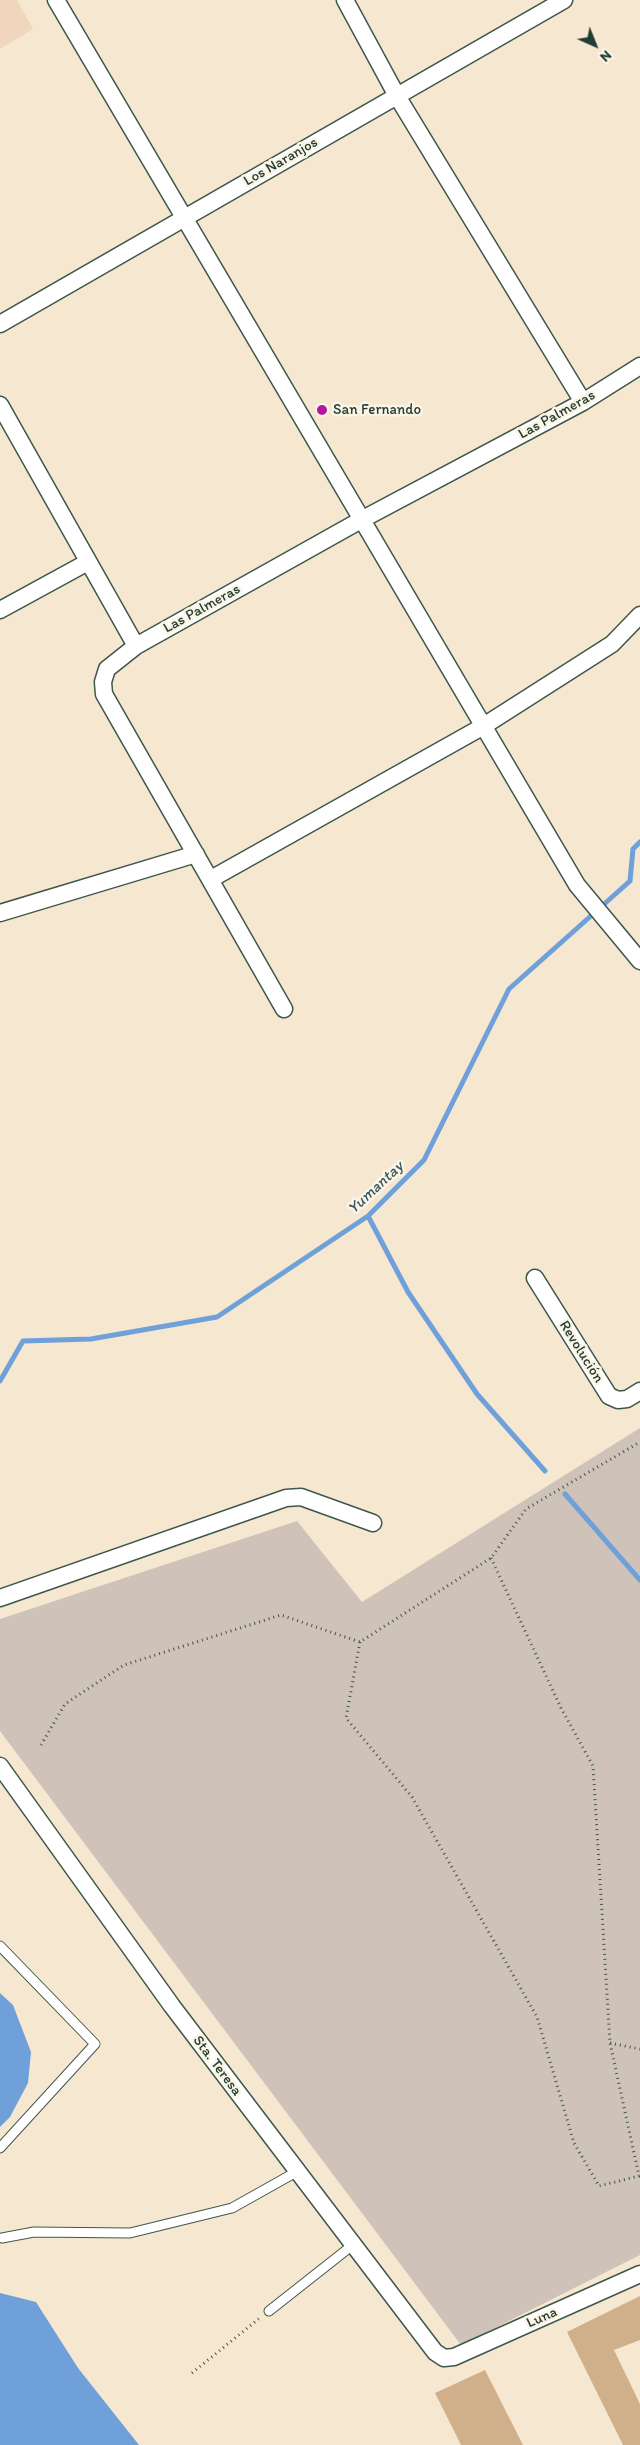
<!DOCTYPE html>
<meta charset="utf-8">
<style>
body{margin:0}
#map{position:relative;width:640px;height:2445px;overflow:hidden;background:#f6e8d0;font-family:Itim,sans-serif}
canvas{display:block}
.north{position:absolute;left:570px;top:20px;width:50px;height:50px;-webkit-text-stroke:4px #fcf5e5;paint-order:stroke;rotate:136deg;font-size:14px;font-weight:700;line-height:20px;text-align:center;color:#1f3d34}
.north::after{content:'';display:block;margin:auto;width:18px;height:22px;background:#1f3d34;clip-path:polygon(50% 0,100% 100%,50% 72%,0 100%)}
</style>
<div id="map">
<canvas width="640" height="2445"></canvas>
<div class="north">N</div>
</div>
<script>
const ctx = document.querySelector('canvas').getContext('2d');
ctx.lineJoin = 'round';
function paint(path, color) {
  ctx.fillStyle = color;
  ctx.fill(path, 'evenodd');
}
function poly(rows) {
  const path = new Path2D();
  for (const r of rows) {
    path.moveTo(r[0], r[1]);
    for (let i = 2; i < r.length; i += 2) path.lineTo(r[i], r[i + 1]);
  }
  return path;
}
function trace(path, color, width, dash) {
  ctx.strokeStyle = color;
  ctx.lineWidth = width;
  ctx.lineCap = dash ? 'butt' : 'round';
  ctx.setLineDash(dash || []);
  ctx.stroke(path);
}
function label(font, color, halo, rows, align = 'center') {
  ctx.font = font + ' Itim,sans-serif';
  ctx.lineWidth = 5;
  ctx.setLineDash([]);
  ctx.textBaseline = 'middle';
  ctx.strokeStyle = halo;
  ctx.fillStyle = color;
  for (const [text, x, y, turn = 0] of rows) {
    ctx.save();
    ctx.translate(x, y);
    ctx.rotate((+turn || 0) * Math.PI / 180);
    ctx.textAlign = isNaN(turn) ? turn : align;
    if (halo) ctx.strokeText(text, 0, 0);
    ctx.fillText(text, 0, 0);
    ctx.restore();
  }
}
paint(poly([
 [0,0,17,0,33,29,0,49]
]), '#f0d6bc');
paint(poly([
 [640,1428,640,2255,461,2345,0,1731,0,1619,297,1521,362,1602]
]), '#cec2b9');
paint(poly([
 [0,1993,13,2005,31,2052,28,2083,10,2117,0,2127],
 [0,2293,36,2302,78,2368,139,2445,0,2445]
]), '#6fa0d9');
trace(poly([
 [368,1216,408,1292,477,1394,545,1471],
 [0,1381,23,1341,91,1339,217,1317,368,1216,424,1160,509,989,630,881,633,849,640,842],
 [565,1494,640,1580]
]), '#6fa0d9', 5);
paint(poly([
 [640,2296,640,2340,614,2350,640,2404,640,2445,623,2445,567,2332],
 [485,2370,523,2445,461,2445,435,2393]
]), '#d0af8b');
const lane = poly([
 [0,1946,95,2044,0,2148],
 [2,2238,34,2232,130,2233,232,2208,298,2171],
 [269,2311,354,2244]
]);
const street = poly([
 [56,0,577,885,640,961],
 [345,0,397,96,583,402],
 [0,324,564,0],
 [0,405,136,646],
 [0,610,88,562],
 [211,879,482,727,612,644,640,615],
 [0,913,196,854],
 [284,1009,104,694,103,682,107,669,136,646,361,520,583,402,640,366],
 [535,1278,609,1396,618,1400,627,1399,640,1391],
 [0,1598,286,1498,301,1497,373,1523],
 [0,1766,172,2006,435,2352,444,2358,454,2357,640,2274]
]);
trace(lane, '#3f574b', 11);
trace(street, '#3f574b', 19);
trace(poly([
 [360,1642,346,1718,412,1797,537,2017,574,2143,599,2186,639,2176,610,2043,593,1766,561,1708,491,1558],
 [41,1745,65,1704,124,1665,281,1615,360,1642,491,1558,526,1509,640,1442],
 [610,2043,640,2049],
 [192,2373,261,2317]
]), '#3f574b', 3, [1, 4]);
trace(lane, '#fff', 9);
trace(street, '#fff', 16);
for (const [x, y, r, color] of [
 [322,410,6,"#b5179e"]
]) {
  const dot = new Path2D();
  dot.arc(x, y, r, 0, 2 * Math.PI);
  ctx.fillStyle = color;
  ctx.fill(dot);
  trace(dot, '#fcf5e5', 2);
}
label('15px', '#1f3d34', '#fcf5e5', [
 ["Los Naranjos",281,162,-30],
 ["Las Palmeras",557,415,-29],
 ["Las Palmeras",202,609,-29],
 ["Revolución",581,1352,58],
 ["Sta. Teresa",217,2066,53],
 ["Luna",542,2318,-24]
]);
label('15px', '#1f3d34', '#fcf5e5', [
 ["San Fernando",333,410]
], 'left');
label('italic 16px', '#375b66', '#fcf5e5', [
 ["Yumantay",376,1188,-43]
]);
</script>
